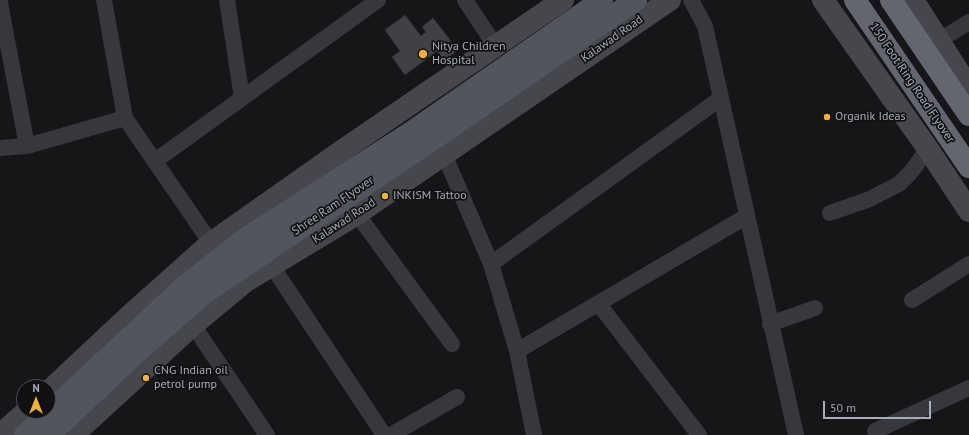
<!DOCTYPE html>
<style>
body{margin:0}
#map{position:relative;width:969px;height:435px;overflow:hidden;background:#161618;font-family:"PT Sans",sans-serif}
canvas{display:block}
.north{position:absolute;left:16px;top:379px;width:40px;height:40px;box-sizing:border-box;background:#111113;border:1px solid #4d4f55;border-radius:50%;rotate:0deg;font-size:11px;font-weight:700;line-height:16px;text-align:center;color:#a8adb8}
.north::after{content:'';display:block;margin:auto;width:14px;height:18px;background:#f2b134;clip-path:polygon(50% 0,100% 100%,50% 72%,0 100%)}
.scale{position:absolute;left:823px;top:401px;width:108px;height:18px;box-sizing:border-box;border:2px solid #a8adb8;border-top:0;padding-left:5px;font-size:12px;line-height:14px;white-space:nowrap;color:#a8adb8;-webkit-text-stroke:3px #111113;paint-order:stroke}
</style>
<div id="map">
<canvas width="969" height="435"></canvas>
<div class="north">N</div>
<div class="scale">50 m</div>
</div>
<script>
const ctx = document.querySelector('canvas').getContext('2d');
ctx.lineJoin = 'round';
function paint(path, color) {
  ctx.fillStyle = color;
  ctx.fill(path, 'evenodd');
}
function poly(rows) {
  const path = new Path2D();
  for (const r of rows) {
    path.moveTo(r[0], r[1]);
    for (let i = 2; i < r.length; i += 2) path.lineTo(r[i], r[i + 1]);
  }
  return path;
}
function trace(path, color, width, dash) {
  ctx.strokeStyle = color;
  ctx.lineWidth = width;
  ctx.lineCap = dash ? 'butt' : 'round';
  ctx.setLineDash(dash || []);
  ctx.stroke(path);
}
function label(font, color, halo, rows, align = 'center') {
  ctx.font = font + ' "PT Sans",sans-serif';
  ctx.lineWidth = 3.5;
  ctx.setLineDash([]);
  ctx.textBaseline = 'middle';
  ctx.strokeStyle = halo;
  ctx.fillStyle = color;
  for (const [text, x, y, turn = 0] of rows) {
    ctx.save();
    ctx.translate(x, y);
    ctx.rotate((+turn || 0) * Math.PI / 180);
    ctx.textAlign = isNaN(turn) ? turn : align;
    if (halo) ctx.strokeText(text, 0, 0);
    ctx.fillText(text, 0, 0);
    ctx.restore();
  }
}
const building = poly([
 [405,15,421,36,426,32,422,27,433,18,451,41,449,43,456,52,444,60,437,51,405,75,392,57,400,51,385,30,405,15]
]);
paint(building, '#404145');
trace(building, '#303034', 1);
trace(poly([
 [104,0,125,118,211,243,218,251],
 [227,0,242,98],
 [465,0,496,47],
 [691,0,705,26,721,98],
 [0,3,27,146,125,118],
 [938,41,969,22],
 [0,148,27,146],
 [444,154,491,264,517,351,534,435],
 [155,161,378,0],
 [830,213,870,199,899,184,911,172,928,149],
 [357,214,452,344],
 [491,264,721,98,796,435],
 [272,266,384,435],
 [912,300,969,264],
 [598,303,699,435],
 [770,324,815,308],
 [193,325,267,435],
 [517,351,747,216],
 [875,431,969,388],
 [391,435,457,397]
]), '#37383d', 16);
trace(poly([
 [823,0,928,149,969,211],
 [913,0,969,88],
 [48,392,128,317,211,243,343,150,563,0],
 [0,435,27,411],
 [73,435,193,325,246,281,357,214,670,0]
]), '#45474d', 22);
trace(poly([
 [855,0,969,167],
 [891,0,969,115]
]), '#63666e', 22);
trace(poly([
 [25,435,185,286,245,239,410,133,602,0],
 [49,435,138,351,207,291,454,125,636,0]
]), '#53555c', 22);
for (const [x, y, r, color] of [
 [423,54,5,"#f2b134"],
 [827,117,4,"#f2b134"],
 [385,196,4,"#f2b134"],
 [146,378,4,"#f2b134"]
]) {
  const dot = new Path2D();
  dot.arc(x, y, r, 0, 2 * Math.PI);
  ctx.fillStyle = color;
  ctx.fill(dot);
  trace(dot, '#111113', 1.5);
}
label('12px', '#a8adb8', '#111113', [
 ["Kalawad Road",612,39,-35],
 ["150 Foot Ring Road Flyover",912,83,56],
 ["Shree Ram Flyover",333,206,-34],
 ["Kalawad Road",344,221,-33]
]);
label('12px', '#a8adb8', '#111113', [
 ["Nitya Children",432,47],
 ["Hospital",432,61],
 ["Organik Ideas",835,117],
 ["INKISM Tattoo",393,196],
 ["CNG Indian oil",154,371],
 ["petrol pump",154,385]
], 'left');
</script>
